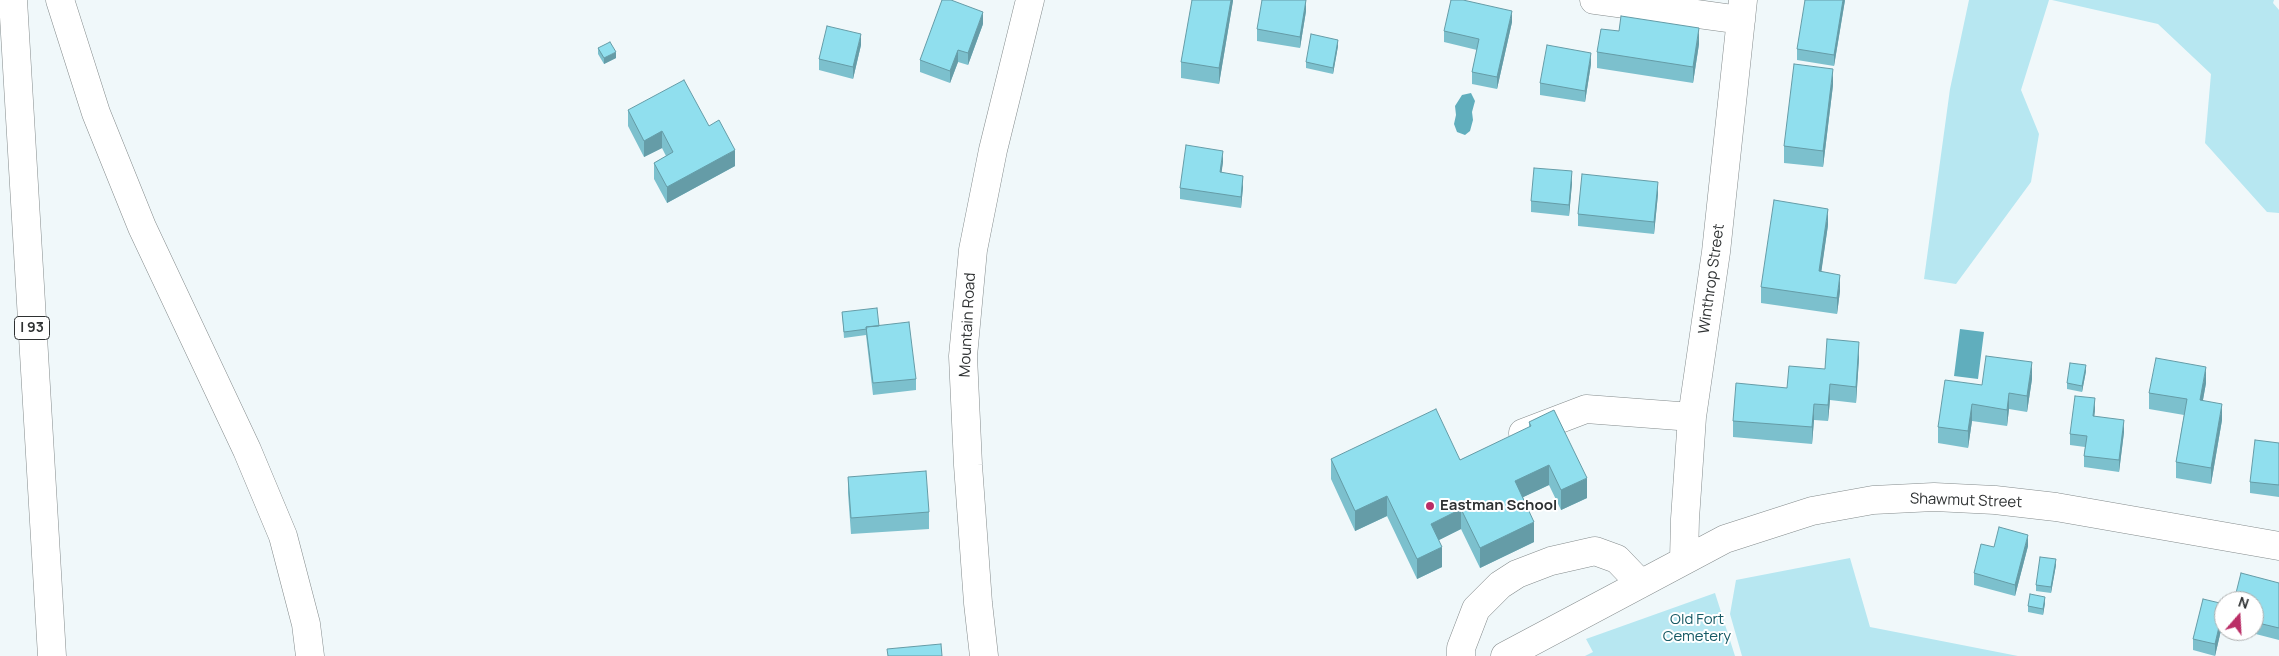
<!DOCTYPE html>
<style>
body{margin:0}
#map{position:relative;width:2279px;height:656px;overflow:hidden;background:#f0f8fa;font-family:Manrope,sans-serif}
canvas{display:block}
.north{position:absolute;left:2214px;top:591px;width:50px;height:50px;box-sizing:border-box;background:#fff;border:1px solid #abadad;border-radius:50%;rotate:19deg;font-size:14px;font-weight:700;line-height:20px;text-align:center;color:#2e3132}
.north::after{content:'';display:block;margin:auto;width:18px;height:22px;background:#ba2e66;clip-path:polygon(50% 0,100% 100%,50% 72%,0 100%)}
</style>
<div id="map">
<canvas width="2279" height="656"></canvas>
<div class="north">N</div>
</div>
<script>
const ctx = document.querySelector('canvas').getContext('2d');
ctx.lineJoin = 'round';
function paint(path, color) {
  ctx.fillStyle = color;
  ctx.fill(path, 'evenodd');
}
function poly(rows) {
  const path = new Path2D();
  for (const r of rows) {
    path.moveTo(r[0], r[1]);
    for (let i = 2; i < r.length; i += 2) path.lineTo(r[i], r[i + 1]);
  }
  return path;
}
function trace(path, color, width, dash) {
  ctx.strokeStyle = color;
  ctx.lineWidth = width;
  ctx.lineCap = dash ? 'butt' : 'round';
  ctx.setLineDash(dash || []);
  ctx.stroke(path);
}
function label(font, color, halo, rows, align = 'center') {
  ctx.font = font + ' Manrope,sans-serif';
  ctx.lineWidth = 4;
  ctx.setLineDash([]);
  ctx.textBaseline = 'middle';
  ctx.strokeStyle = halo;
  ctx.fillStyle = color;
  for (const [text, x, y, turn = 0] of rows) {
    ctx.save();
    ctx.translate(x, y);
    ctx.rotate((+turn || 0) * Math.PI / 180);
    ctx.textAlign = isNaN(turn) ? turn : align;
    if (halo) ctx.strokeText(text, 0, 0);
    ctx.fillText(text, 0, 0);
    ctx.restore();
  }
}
paint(poly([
 [1969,0,2049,0,2021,90,2039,134,2031,182,1956,284,1924,279,1950,89],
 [2052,0,2274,0,2273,3,2279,10,2279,213,2267,212,2205,143,2211,74,2158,24],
 [1850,558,1870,627,2018,656,1742,656,1730,614,1736,580],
 [1715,593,1735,656,1585,656,1593,652,1586,639]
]), '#b7e7f1');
paint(poly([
 [1471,93,1475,101,1472,112,1473,120,1470,131,1465,135,1457,132,1454,124,1456,115,1455,106,1462,95],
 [1960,329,1984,332,1978,379,1954,376]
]), '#60aebd');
const minor = poly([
 [1594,0,1741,20],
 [1523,433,1586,409,1692,417],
 [1684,559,1685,519,1692,417,1716,252,1743,0],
 [1461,656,1461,648,1476,609,1500,585,1517,574,1551,561,1595,551,1617,559,1640,583],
 [1505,656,1725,539,1812,511,1873,500,1934,497,1995,500,2056,507,2279,546]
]);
const major = poly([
 [984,656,978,603,968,465,963,356,973,250,993,150,1030,0]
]);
const highway = poly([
 [13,0,52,656],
 [60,0,96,113,142,227,247,450,283,536,306,624,310,656]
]);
trace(minor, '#848b8c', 29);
trace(major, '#848b8c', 29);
trace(highway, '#848b8c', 29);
trace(minor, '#fff', 28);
trace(major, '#fff', 28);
trace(highway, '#fff', 28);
paint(poly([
 [1233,0,1219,84,1181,78,1181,62],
 [1845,0,1834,66,1797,60,1797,49],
 [1306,11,1300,48,1257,41,1257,29],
 [1512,22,1497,89,1472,84,1472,72,1477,50,1444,42,1444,31],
 [983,24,968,65,958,62,950,83,920,72,920,60],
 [1699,44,1693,83,1597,68,1597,52],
 [861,45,853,79,819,70,819,59],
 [1338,46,1333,74,1306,68,1306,62],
 [598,48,616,58,604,64,598,54],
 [1591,64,1585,102,1540,95,1540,83],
 [1833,85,1823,167,1784,163,1784,146],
 [628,110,709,126,735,166,667,203,654,179,654,163,666,156,662,148,644,157,628,126],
 [1223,162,1221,173,1243,187,1241,208,1180,199,1180,188],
 [1572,183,1569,216,1531,212,1531,201],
 [1658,194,1654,234,1578,226,1578,214],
 [1828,225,1821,272,1840,291,1837,314,1761,303,1761,287],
 [842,312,879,326,916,379,916,390,873,395,866,335,844,338],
 [1859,358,1856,403,1830,400,1828,421,1814,420,1812,444,1733,437,1733,421,1787,388,1825,369],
 [2086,371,2082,392,2067,389,2067,383],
 [2032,379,2027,412,2009,409,2007,426,1972,421,1968,448,1938,443,1938,427,1982,385],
 [2206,383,2203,400,2222,420,2211,484,2176,478,2176,462,2184,415,2149,409,2149,393],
 [2095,410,2094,416,2124,432,2119,472,2084,467,2084,456,2085,447,2070,445,2070,434],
 [1529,422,1587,498,1561,510,1549,485,1523,497,1534,542,1480,568,1461,529,1439,540,1442,567,1417,579,1387,516,1355,531,1331,479,1331,459,1460,460,1529,428],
 [2279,443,2279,497,2250,493,2250,482],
 [848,477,929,512,929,529,851,534,848,493],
 [2028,546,2015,596,1974,585,1974,573,1994,547],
 [2056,565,2051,593,2036,591,2036,585],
 [2279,583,2279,640,2244,631,2254,631,2254,601],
 [2045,603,2043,615,2028,612,2028,606],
 [2224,604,2224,626,2222,626,2215,656,2193,650,2193,639]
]), '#7cc0cd');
paint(poly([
 [1231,0,1233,0,1233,1,1219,84,1219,68],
 [1306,0,1306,11,1300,48,1300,37],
 [1843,0,1845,0,1834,66,1834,55],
 [1512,11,1512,22,1497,89,1497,77],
 [983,12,983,24,968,65,968,53],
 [1699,28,1699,44,1693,83,1693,67],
 [861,34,861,45,853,79,853,67],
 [1338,40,1338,46,1333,74,1333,68],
 [958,50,958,62,950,83,950,71],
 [616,52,616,58,604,64,604,58],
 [1591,53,1591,64,1585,102,1585,91],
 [1833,69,1833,85,1823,167,1823,151],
 [662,131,662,148,644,157,644,141],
 [735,150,735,166,667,203,667,187],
 [1223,151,1223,162,1220,184,1220,172],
 [1572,171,1572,183,1569,216,1569,205],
 [1243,176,1243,187,1241,208,1241,197],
 [1658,182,1658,194,1654,234,1654,222],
 [1828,209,1828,225,1819,288,1819,271],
 [1840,275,1840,291,1837,314,1837,298],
 [1859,342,1859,358,1856,403,1856,387],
 [2032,362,2032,379,2027,412,2027,396],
 [2086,365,2086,371,2082,392,2082,386],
 [2206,367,2206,383,2200,416,2200,400],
 [1830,384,1830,400,1828,421,1828,405],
 [2009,393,2009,409,2007,426,2007,410],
 [2095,398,2095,410,2093,428,2093,416],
 [1814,404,1814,420,1812,444,1812,427],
 [1972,404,1972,421,1968,448,1968,431],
 [2222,404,2222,420,2211,484,2211,468],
 [2124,420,2124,432,2119,472,2119,460],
 [1549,465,1549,485,1515,501,1515,481],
 [1587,478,1587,498,1561,510,1561,490],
 [1387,496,1387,516,1355,531,1355,511],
 [1461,509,1461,529,1431,544,1431,524],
 [1534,522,1534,542,1480,568,1480,548],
 [2028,535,2028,546,2015,596,2015,585],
 [1442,547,1442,567,1417,579,1417,559],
 [2056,559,2056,565,2051,593,2051,587],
 [2045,597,2045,603,2043,615,2043,609],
 [2222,614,2222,626,2215,656,2215,644]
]), '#659ca7');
const building = poly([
 [942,0,951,0,983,12,968,53,958,50,950,71,920,60,942,0],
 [1192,0,1231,0,1219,68,1181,62,1192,0],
 [1262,0,1306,0,1300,37,1257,29,1262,0],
 [1451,0,1463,0,1512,11,1497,77,1472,72,1479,39,1444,31,1451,0],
 [1805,0,1843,0,1834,55,1797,49,1805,0],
 [1621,16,1699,28,1693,67,1597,52,1601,29,1619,31,1621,16],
 [827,26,861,34,853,67,819,59,827,26],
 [1311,34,1338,40,1333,68,1306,62,1311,34],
 [610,42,616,52,604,58,598,48,610,42],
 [1547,45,1591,53,1585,91,1540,83,1547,45],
 [1794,64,1833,69,1823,151,1784,146,1794,64],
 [684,80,709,126,719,120,735,150,667,187,654,163,673,152,662,131,644,141,628,110,684,80],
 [1186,145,1223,151,1220,172,1243,176,1241,197,1180,188,1186,145],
 [1534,168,1572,171,1569,205,1531,201,1534,168],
 [1582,174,1658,182,1654,222,1578,214,1582,174],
 [1774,200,1828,209,1819,271,1840,275,1837,298,1761,287,1774,200],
 [877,308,879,326,866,327,867,329,844,332,842,312,877,308],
 [909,322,916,379,873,383,866,327,909,322],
 [1827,339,1859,342,1856,387,1830,384,1828,405,1814,404,1812,427,1733,421,1736,383,1787,388,1789,366,1825,369,1827,339],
 [1986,356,2032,362,2027,396,2009,393,2007,410,1972,404,1968,431,1938,427,1945,380,1982,385,1986,356],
 [2156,358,2206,367,2200,400,2222,404,2211,468,2176,462,2187,399,2149,393,2156,358],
 [2070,363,2086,365,2082,386,2067,383,2070,363],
 [2075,396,2095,398,2093,416,2124,420,2119,460,2084,456,2087,436,2070,434,2075,396],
 [1436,409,1460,460,1531,426,1529,422,1554,410,1587,478,1561,490,1549,465,1515,481,1534,522,1480,548,1461,509,1431,524,1442,547,1417,559,1387,496,1355,511,1331,459,1436,409],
 [2255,440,2279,443,2279,485,2250,482,2255,440],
 [926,471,929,512,851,518,848,477,926,471],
 [1999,527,2028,535,2015,585,1974,573,1981,544,1994,547,1999,527],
 [2040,557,2056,559,2051,587,2036,585,2040,557],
 [2241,573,2279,583,2279,628,2254,622,2254,601,2234,601,2241,573],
 [2030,594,2045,597,2043,609,2028,606,2030,594],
 [2203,599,2224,604,2224,615,2222,614,2215,644,2193,639,2203,599],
 [941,644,942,656,888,656,887,649,941,644]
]);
paint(building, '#90dfee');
trace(building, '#659ca7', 1);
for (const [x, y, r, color] of [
 [1430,506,5,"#ba2e66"]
]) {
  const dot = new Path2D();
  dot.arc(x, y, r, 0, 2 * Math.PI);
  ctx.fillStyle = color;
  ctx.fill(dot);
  trace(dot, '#fff', 2);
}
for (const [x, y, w] of [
 [32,328,35]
]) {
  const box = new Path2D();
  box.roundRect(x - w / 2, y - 11.5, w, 23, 4);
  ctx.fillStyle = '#fff';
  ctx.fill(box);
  trace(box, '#2e3132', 1);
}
label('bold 14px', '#2e3132', null, [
 ["I 93",32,328]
]);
label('15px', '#2e3132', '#fff', [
 ["Winthrop Street",1712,279,-82],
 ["Mountain Road",968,325,-87],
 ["Shawmut Street",1966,501,2]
]);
label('bold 15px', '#2e3132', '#fff', [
 ["Eastman School",1440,506]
], 'left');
label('15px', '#165964', '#fff', [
 ["Old Fort",1697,620],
 ["Cemetery",1697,637]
]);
</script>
